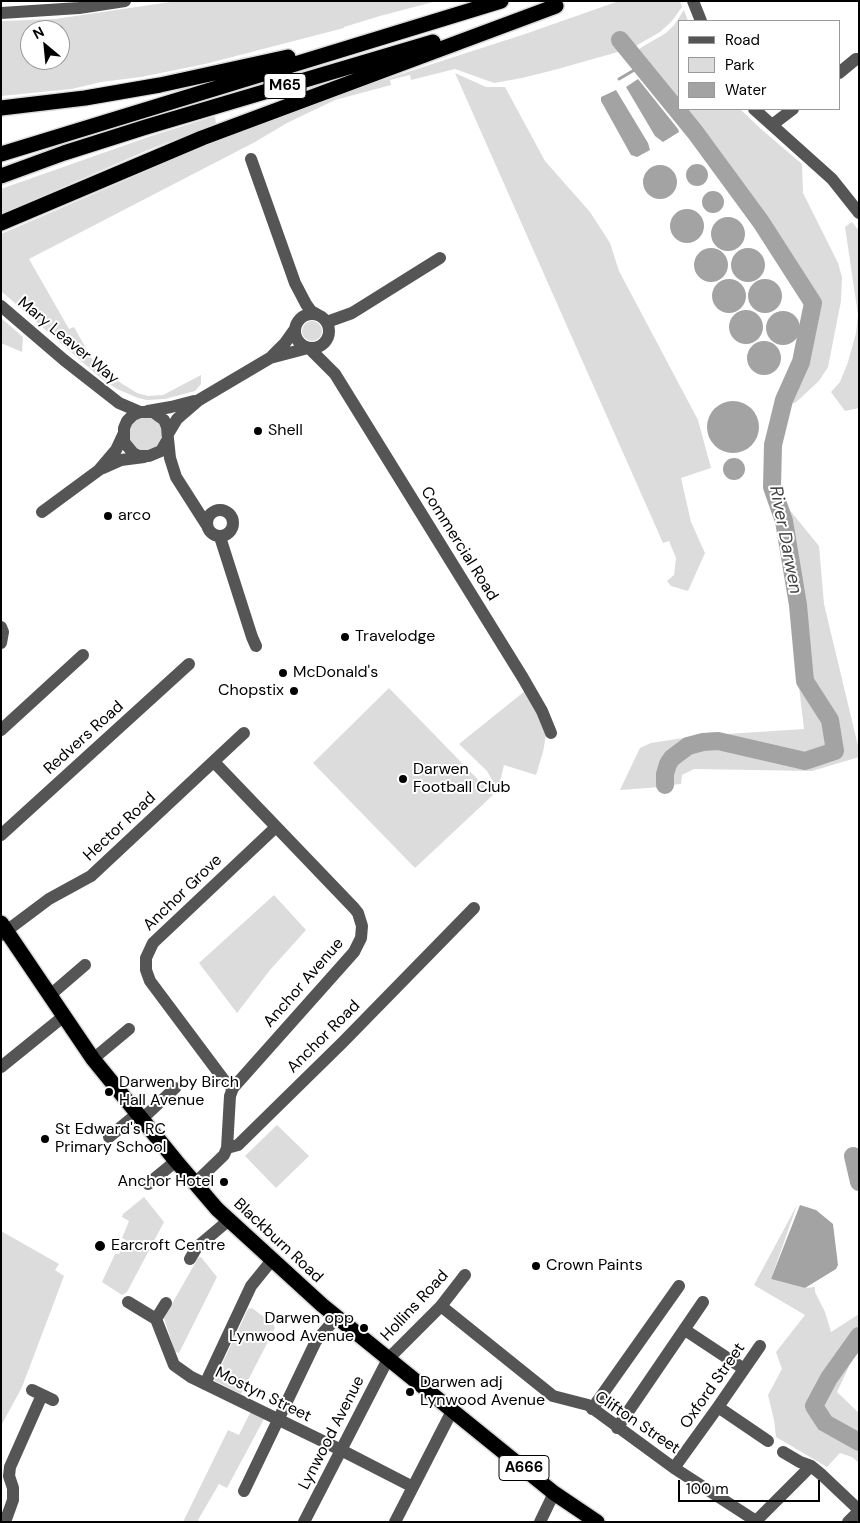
<!DOCTYPE html>
<style>
body{margin:0}
#map{position:relative;width:860px;height:1523px;overflow:hidden;background:#fff;font-family:"DM Sans",sans-serif}
canvas{display:block}
.frame{position:absolute;inset:0;border:2px solid #000;pointer-events:none}
.legend{position:absolute;left:678px;top:20px;width:162px;height:90px;box-sizing:border-box;background:#fff;border:1px solid #999;margin:0;padding:6px 9px;list-style:none;font-size:15px;color:#000}
.legend li{display:flex;align-items:center;gap:10px;height:25px}
.legend b{width:25px;border:1px solid #999}
.north{position:absolute;left:20px;top:20px;width:50px;height:50px;box-sizing:border-box;background:#fff;border:1px solid #999;border-radius:50%;rotate:332deg;font-size:14px;font-weight:700;line-height:20px;text-align:center;color:#000}
.north::after{content:'';display:block;margin:auto;width:18px;height:22px;background:#000;clip-path:polygon(50% 0,100% 100%,50% 72%,0 100%)}
.scale{position:absolute;left:678px;top:1480px;width:142px;height:22px;box-sizing:border-box;border:2px solid #000;border-top:0;padding-left:6px;font-size:15px;line-height:18px;white-space:nowrap;color:#000;-webkit-text-stroke:4px #fff;paint-order:stroke}
</style>
<div id="map">
<canvas width="860" height="1523"></canvas>
<div class="frame"></div>
<ul class="legend">
<li><b style="height:6px;background:#555"></b>Road</li>
<li><b style="height:14px;background:#dcdcdc"></b>Park</li>
<li><b style="height:14px;background:#a3a3a3"></b>Water</li>
</ul>
<div class="north">N</div>
<div class="scale">100 m</div>
</div>
<script>
const ctx = document.querySelector('canvas').getContext('2d');
ctx.lineJoin = 'round';
function paint(path, color) {
  ctx.fillStyle = color;
  ctx.fill(path, 'evenodd');
}
function poly(rows) {
  const path = new Path2D();
  for (const r of rows) {
    if (r.length === 3) {
      path.moveTo(r[0] + r[2], r[1]);
      path.arc(r[0], r[1], r[2], 0, 2 * Math.PI);
      continue;
    }
    path.moveTo(r[0], r[1]);
    for (let i = 2; i < r.length; i += 2) path.lineTo(r[i], r[i + 1]);
  }
  return path;
}
function trace(path, color, width, dash) {
  ctx.strokeStyle = color;
  ctx.lineWidth = width;
  ctx.lineCap = dash ? 'butt' : 'round';
  ctx.setLineDash(dash || []);
  ctx.stroke(path);
}
function label(font, color, halo, rows, align = 'center') {
  ctx.font = font + ' "DM Sans",sans-serif';
  ctx.lineWidth = 4;
  ctx.setLineDash([]);
  ctx.textBaseline = 'middle';
  ctx.strokeStyle = halo;
  ctx.fillStyle = color;
  for (const [text, x, y, turn = 0] of rows) {
    ctx.save();
    ctx.translate(x, y);
    ctx.rotate((+turn || 0) * Math.PI / 180);
    ctx.textAlign = isNaN(turn) ? turn : align;
    if (halo) ctx.strokeText(text, 0, 0);
    ctx.fillText(text, 0, 0);
    ctx.restore();
  }
}
paint(poly([
 [177,1,437,1,380,16,344,27,344,28,205,64,141,77,101,82,72,89,1,96,1,21,55,19],
 [30,30,60,30,60,60,30,60],
 [619,1,680,1,682,7,672,21,660,32,634,47,625,38,616,41,625,50,554,70,522,78,494,83,455,69,411,80,410,75,390,80,391,85,335,100,287,123,255,142,29,259,69,329,74,327,97,368,137,393,148,396,163,395,201,375,201,384,195,391,165,399,147,400,138,398,117,389,102,379,1,291,1,234,216,141,318,101,525,34],
 [684,10,688,21,679,21,679,104,637,50,666,33,674,25],
 [455,73,486,87,505,87,545,161,590,212,610,243,619,271,698,420,711,468,681,478,691,522,705,553,688,591,671,586,667,581,674,575,676,558,669,541,663,543],
 [682,109,740,109,761,129,802,164,803,193,838,263,842,277,841,301,828,367,819,381,795,403,785,404,804,363,819,301,765,215],
 [215,116,216,124,148,150,1,214,1,189,151,136],
 [852,222,859,231,859,408,845,411,831,392,840,382,848,362,856,333,858,315,845,227],
 [1,318,23,337,22,352,1,343],
 [312,331,10],
 [145,434,17],
 [788,508,819,546,824,604,859,750,859,757,812,771,694,769,682,775,681,784,670,785,675,766,682,756,693,749,718,747,806,765,840,756,834,719,808,678],
 [783,550,793,602,801,682,826,722,831,749,806,758,719,739,700,740,686,744,670,756,662,771,661,787,620,790,640,748,651,743,696,736,804,729],
 [389,688,493,795,415,868,313,763],
 [525,691,541,716,546,735,543,752,536,775,504,765,498,790,487,771,459,744],
 [274,895,306,930,270,970,237,1013,199,963],
 [277,1125,309,1156,276,1188,245,1156],
 [144,1197,164,1222,127,1292,122,1295,102,1282,115,1254,119,1254,126,1240,122,1238,129,1221,122,1217,123,1214],
 [797,1205,771,1279,805,1288,815,1287,815,1292,825,1312,831,1332,859,1314,859,1330,849,1340,826,1376,812,1407,824,1425,859,1447,859,1463,852,1457,840,1453,827,1467,776,1437,774,1420,768,1395,782,1369,776,1352,805,1315,754,1285],
 [1,1231,59,1264,55,1270,64,1276,22,1387,1,1426],
 [201,1257,217,1277,179,1353,175,1352,164,1318,198,1258],
 [252,1308,273,1324,275,1328,241,1394,215,1381,215,1379,248,1309],
 [859,1342,859,1352,852,1360,837,1392,859,1413,859,1438,827,1422,817,1406,831,1379],
 [251,1411,264,1419,227,1488,219,1484,198,1520,200,1522,183,1522,228,1430,239,1435]
]), '#dcdcdc');
paint(poly([
 [638,79,678,129,679,132,663,142,655,136,626,87],
 [616,90,648,143,650,150,637,157,631,155,601,101,601,97],
 [697,175,11],
 [660,182,17],
 [713,202,11],
 [687,226,17],
 [728,234,17],
 [711,265,17],
 [748,265,17],
 [765,296,17],
 [729,296,17],
 [746,327,17],
 [783,328,17],
 [764,358,17],
 [733,427,26],
 [734,469,11],
 [800,1205,816,1210,833,1224,838,1265,836,1269,805,1288,771,1279]
]), '#a3a3a3');
trace(poly([
 [619,79,636,69,640,64]
]), '#a3a3a3', 3);
trace(poly([
 [620,40,695,132,761,222,813,303,801,362,784,400,773,445,772,487,784,521,798,605,805,681,830,720,835,751,805,761,718,741,703,742,688,746,672,758,668,764,665,774,665,785],
 [853,1156,859,1182],
 [859,1336,829,1378,814,1406,825,1423,859,1442]
]), '#a3a3a3', 18);
const highway = poly([
 [1,108,85,98,160,85,288,57],
 [1,154,501,1],
 [1,176,64,153,146,127,433,42],
 [1,223,202,138,556,6],
 [1,923,93,1059,176,1161,217,1209,322,1305,554,1493,597,1522]
]);
trace(highway, '#dbdbdb', 18);
trace(poly([
 [693,1,701,21],
 [1,13,79,8,125,1],
 [839,73,856,59,859,59],
 [754,109,832,179,859,213],
 [772,125,793,109],
 [251,159,295,283,306,304,311,311,318,315],
 [1,306,64,360,119,403,140,412,153,412,164,420,167,427,168,439,161,451,149,456,139,456,133,453,124,442,124,428,127,421,133,415,140,412],
 [312,331,17],
 [327,322,352,313,440,258],
 [309,348,335,374,523,678,542,711,551,733],
 [272,356,285,343,295,329],
 [148,411,171,407,194,401],
 [168,434,177,419,199,400,270,358,308,348],
 [168,439,170,458,176,477,206,524],
 [103,468,121,460,144,457],
 [220,523,13],
 [42,512,99,470,116,450,123,435],
 [220,537,252,637,256,646],
 [1,627,3,632,1,643],
 [1,730,83,655],
 [214,762,354,908,358,913,362,926,361,938,354,952,233,1088,230,1096,227,1148],
 [1,835,189,664],
 [1,935,49,899,91,876,244,733],
 [49,996,85,965],
 [93,1059,129,1029],
 [1,1067,64,1016],
 [233,1088,224,1080,150,981,146,970,146,958,153,943,276,827],
 [141,1120,175,1088],
 [109,1137,137,1114],
 [195,1183,224,1155,227,1148,238,1145,343,1042,474,908],
 [148,1184,176,1161],
 [190,1259,197,1247,229,1220],
 [128,1302,156,1319,174,1365,191,1377,341,1450,413,1487],
 [441,1306,553,1396,588,1405,674,1468,756,1521],
 [156,1319,166,1303],
 [685,1330,744,1369],
 [205,1384,251,1286,272,1260],
 [32,1390,53,1400],
 [718,1407,768,1441],
 [592,1409,679,1286],
 [617,1428,703,1302],
 [783,1452,800,1462,811,1466,822,1475,859,1510],
 [674,1468,718,1407,760,1346],
 [244,1491,316,1341,337,1317],
 [5,1522,13,1500,13,1488,9,1476,10,1467,42,1395],
 [304,1522,388,1359,441,1306,465,1275],
 [395,1522,452,1411],
 [540,1522,554,1493],
 [755,1522,811,1466],
 [848,1522,859,1511]
]), '#555', 12);
trace(highway, '#000', 15);
for (const [x, y, r, color] of [
 [258,431,5,"#000"],
 [108,516,5,"#000"],
 [345,637,5,"#000"],
 [283,673,5,"#000"],
 [294,691,5,"#000"],
 [403,779,5,"#000"],
 [109,1092,5,"#000"],
 [45,1139,5,"#000"],
 [224,1182,5,"#000"],
 [100,1246,6,"#000"],
 [536,1266,5,"#000"],
 [364,1328,5,"#000"],
 [410,1392,5,"#000"]
]) {
  const dot = new Path2D();
  dot.arc(x, y, r, 0, 2 * Math.PI);
  ctx.fillStyle = color;
  ctx.fill(dot);
  trace(dot, '#fff', 2);
}
for (const [x, y, w] of [
 [285,86,42],
 [524,1468,50]
]) {
  const box = new Path2D();
  box.roundRect(x - w / 2, y - 12.5, w, 25, 4);
  ctx.fillStyle = '#fff';
  ctx.fill(box);
  trace(box, '#000', 1);
}
label('bold 15px', '#000', null, [
 ["M65",285,86],
 ["A666",524,1468]
]);
label('16px', '#000', '#fff', [
 ["Mary Leaver Way",68,341,40],
 ["Commercial Road",459,544,58],
 ["Redvers Road",84,738,-42],
 ["Hector Road",120,827,-43],
 ["Anchor Grove",183,893,-44],
 ["Anchor Avenue",304,983,-49],
 ["Anchor Road",324,1037,-45],
 ["Blackburn Road",278,1241,43],
 ["Hollins Road",415,1306,-47],
 ["Oxford Street",713,1386,-55],
 ["Mostyn Street",263,1395,26],
 ["Clifton Street",637,1423,34],
 ["Lynwood Avenue",332,1433,-63]
]);
label('16px', '#000', '#fff', [
 ["Shell",268,431],
 ["arco",118,516],
 ["Travelodge",355,637],
 ["McDonald's",293,673],
 ["Chopstix",284,691,"right"],
 ["Darwen",413,770],
 ["Football Club",413,788],
 ["Darwen by Birch",119,1083],
 ["Hall Avenue",119,1101],
 ["St Edward's RC",55,1130],
 ["Primary School",55,1148],
 ["Anchor Hotel",214,1182,"right"],
 ["Earcroft Centre",111,1246],
 ["Crown Paints",546,1266],
 ["Darwen opp",354,1319,"right"],
 ["Lynwood Avenue",354,1337,"right"],
 ["Darwen adj",420,1383],
 ["Lynwood Avenue",420,1401]
], 'left');
label('italic 18px', '#444', '#fff', [
 ["River Darwen",785,540,79]
]);
</script>
